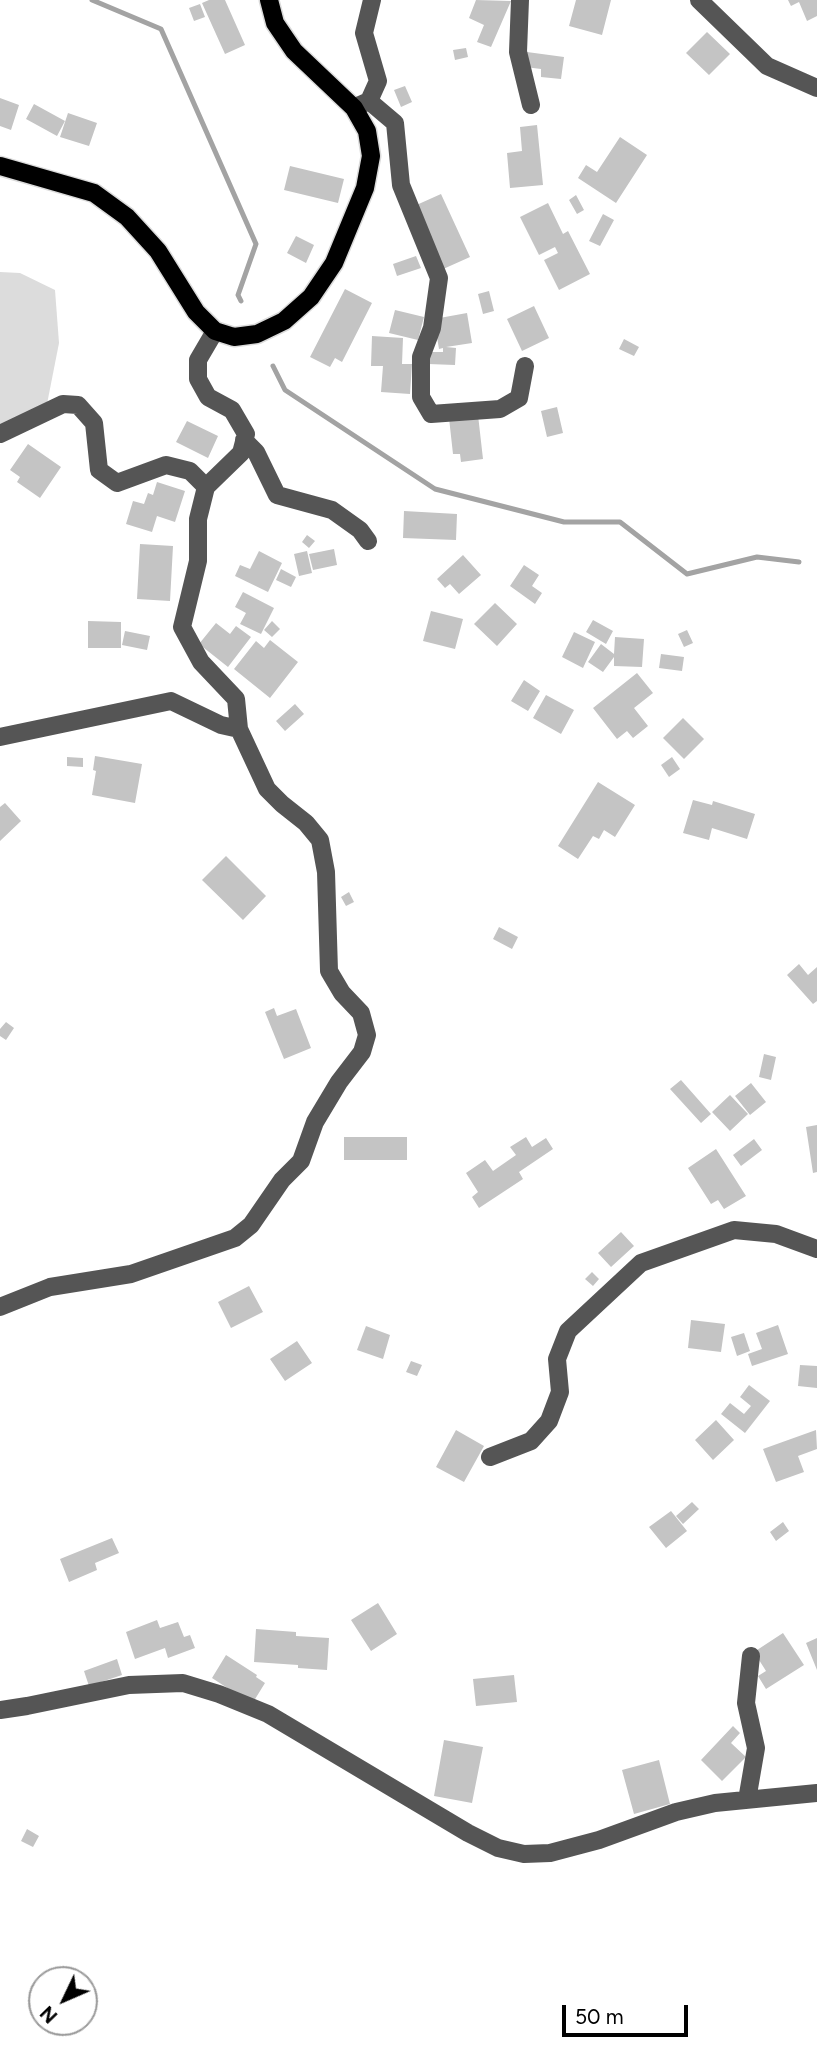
<!DOCTYPE html>
<style>
body{margin:0}
#map{position:relative;width:817px;height:2064px;overflow:hidden;background:#fff;font-family:Figtree,sans-serif}
canvas{display:block}
.north{position:absolute;left:28px;top:1966px;width:70px;height:70px;box-sizing:border-box;background:#fff;border:2px solid #999;border-radius:50%;rotate:226deg;font-size:19px;font-weight:700;line-height:28px;text-align:center;color:#000}
.north::after{content:'';display:block;margin:auto;width:24px;height:32px;background:#000;clip-path:polygon(50% 0,100% 100%,50% 72%,0 100%)}
.scale{position:absolute;left:562px;top:2005px;width:126px;height:32px;box-sizing:border-box;border:4px solid #000;border-top:0;padding-left:9px;font-size:21px;line-height:24px;white-space:nowrap;color:#000;-webkit-text-stroke:5px #fff;paint-order:stroke}
</style>
<div id="map">
<canvas width="817" height="2064"></canvas>
<div class="north">N</div>
<div class="scale">50 m</div>
</div>
<script>
const ctx = document.querySelector('canvas').getContext('2d');
ctx.lineJoin = 'round';
function paint(path, color) {
  ctx.fillStyle = color;
  ctx.fill(path, 'evenodd');
}
function poly(rows) {
  const path = new Path2D();
  for (const r of rows) {
    path.moveTo(r[0], r[1]);
    for (let i = 2; i < r.length; i += 2) path.lineTo(r[i], r[i + 1]);
  }
  return path;
}
function trace(path, color, width, dash) {
  ctx.strokeStyle = color;
  ctx.lineWidth = width;
  ctx.lineCap = dash ? 'butt' : 'round';
  ctx.setLineDash(dash || []);
  ctx.stroke(path);
}
paint(poly([
 [0,272,20,273,55,290,59,343,47,404,0,425]
]), '#dcdcdc');
trace(poly([
 [92,0,161,29,256,244,238,295,241,301],
 [273,366,285,390,435,489,564,522,620,522,687,574,757,557,799,562]
]), '#a3a3a3', 5);
paint(poly([
 [209,0,225,0,245,45,225,54,202,3],
 [476,0,511,1,491,47,477,42,484,25,469,18],
 [576,0,611,0,602,35,569,26],
 [788,0,817,0,817,16,807,21,799,2,791,6],
 [200,4,205,17,194,21,189,8],
 [707,32,730,54,709,75,686,53],
 [466,48,468,57,455,60,453,50],
 [527,52,564,57,561,79,541,77,541,69,525,67],
 [405,86,412,102,401,107,394,90],
 [0,98,19,105,11,130,0,126],
 [34,104,65,121,57,136,26,119],
 [68,113,97,123,89,146,60,137],
 [537,125,543,185,510,188,507,153,522,151,520,127],
 [620,137,647,155,616,203,578,178,586,165,597,172],
 [290,166,344,179,338,203,284,190],
 [441,194,470,257,441,270,412,207],
 [576,195,584,210,577,214,569,200],
 [548,203,563,234,568,231,590,274,559,290,544,260,558,253,555,247,539,255,520,217],
 [603,214,614,220,600,246,589,241],
 [296,236,314,245,306,263,287,253],
 [416,256,421,268,397,276,393,264],
 [345,289,372,303,342,362,335,358,330,367,310,357],
 [489,291,494,311,483,314,478,294],
 [534,306,549,338,522,351,507,319],
 [395,310,424,317,418,340,389,333],
 [467,313,472,343,446,347,456,348,455,365,428,364,428,352,443,352,443,348,439,349,434,319],
 [372,336,403,338,402,364,412,364,410,394,381,392,383,366,371,366],
 [624,339,639,347,634,356,619,349],
 [557,407,563,433,547,437,541,411],
 [478,415,483,459,461,462,460,454,453,454,449,418],
 [187,421,218,436,208,458,176,442],
 [28,444,61,467,40,498,17,482,20,477,10,470],
 [157,482,185,491,175,522,157,516,152,532,126,524,133,501,144,504,148,493,153,495],
 [404,511,457,514,456,540,403,538],
 [307,535,315,541,309,548,302,542],
 [140,544,173,546,170,601,137,599],
 [334,549,337,565,313,570,309,554],
 [259,551,282,563,268,592,235,576,240,565,250,569],
 [307,551,312,573,299,576,294,554],
 [463,555,481,575,459,594,450,584,445,588,437,579],
 [524,565,539,575,532,586,542,593,535,604,510,586],
 [281,569,296,577,291,587,276,580],
 [243,592,274,608,261,634,240,624,246,613,235,607],
 [495,603,517,624,497,646,474,624],
 [431,611,463,619,455,649,423,641],
 [593,620,613,631,606,644,586,632],
 [88,621,121,622,121,648,88,648],
 [272,621,280,629,272,637,264,630],
 [216,623,230,634,236,626,251,637,228,667,199,644],
 [687,630,693,643,684,647,678,634],
 [125,631,150,636,147,650,122,645],
 [574,632,595,642,583,668,562,657],
 [615,637,644,639,642,667,614,666,614,657,603,672,588,662,601,644,614,654],
 [270,640,298,662,270,698,234,669,256,641,264,648],
 [661,654,684,657,682,671,659,668],
 [637,673,653,693,634,708,648,726,633,738,627,731,617,739,593,708],
 [524,680,540,691,528,711,511,701],
 [546,695,574,710,561,734,533,718],
 [295,704,304,714,285,731,276,721],
 [683,718,704,739,684,759,663,738],
 [95,756,142,764,135,803,92,795,96,771,93,770],
 [67,757,83,758,83,767,67,766],
 [672,757,680,769,669,777,661,765],
 [598,782,635,805,615,837,604,830,599,839,593,836,578,859,558,846],
 [693,800,712,805,713,801,755,814,747,839,712,828,709,840,683,833],
 [5,803,21,821,0,841,0,807],
 [226,856,266,896,243,920,202,880],
 [349,892,354,902,346,906,341,897],
 [499,927,518,937,512,949,493,939],
 [799,964,808,975,817,967,817,1001,813,1004,787,975],
 [274,1008,277,1016,296,1009,311,1048,284,1059,265,1012],
 [6,1022,14,1028,6,1040,0,1036,0,1029],
 [764,1054,776,1057,771,1080,759,1077],
 [681,1080,711,1114,701,1123,670,1089],
 [751,1083,766,1102,750,1115,735,1096],
 [730,1095,748,1114,730,1131,712,1112],
 [817,1125,817,1172,813,1173,806,1127],
 [344,1137,407,1137,407,1160,344,1160],
 [526,1137,532,1147,546,1138,553,1149,519,1172,523,1179,479,1208,472,1197,478,1192,466,1173,485,1160,493,1171,516,1155,510,1147],
 [754,1139,762,1150,741,1166,733,1155],
 [716,1149,746,1196,724,1209,718,1200,711,1204,688,1168],
 [621,1232,634,1246,611,1267,598,1253],
 [592,1272,599,1279,593,1286,585,1279],
 [249,1286,263,1312,231,1328,218,1302],
 [691,1320,725,1324,721,1352,688,1348],
 [778,1325,788,1354,752,1366,748,1354,762,1349,756,1333],
 [366,1326,390,1335,383,1359,357,1350],
 [744,1333,750,1351,737,1356,731,1337],
 [297,1341,312,1363,285,1381,270,1359],
 [411,1361,422,1365,417,1376,406,1372],
 [800,1365,817,1366,817,1388,798,1386],
 [749,1385,770,1401,745,1433,721,1414,730,1403,744,1414,751,1406,740,1397],
 [716,1420,734,1440,713,1460,695,1440],
 [456,1430,484,1446,464,1482,436,1467],
 [816,1430,817,1449,798,1456,804,1472,776,1482,763,1449],
 [692,1502,699,1509,683,1524,676,1516],
 [671,1511,687,1531,666,1548,649,1527],
 [783,1522,789,1531,776,1541,770,1532],
 [112,1538,119,1553,95,1563,97,1570,69,1582,60,1559],
 [378,1603,397,1634,371,1651,351,1620],
 [157,1620,160,1628,178,1622,184,1637,190,1635,195,1648,168,1658,165,1648,135,1659,126,1632],
 [256,1629,296,1632,296,1636,329,1638,327,1670,298,1668,298,1665,254,1662],
 [783,1633,804,1665,766,1689,758,1676,766,1671,754,1652],
 [817,1638,817,1670,806,1643],
 [226,1655,257,1675,256,1677,265,1683,252,1704,212,1678],
 [117,1659,122,1675,89,1686,84,1671],
 [514,1675,517,1702,476,1706,473,1679],
 [733,1726,740,1733,731,1743,746,1757,722,1781,701,1760],
 [444,1740,483,1747,472,1803,434,1796],
 [659,1760,670,1804,634,1814,622,1770],
 [27,1829,39,1836,33,1847,21,1841]
]), '#c4c4c4');
const major = poly([
 [0,166,94,193,127,217,158,251,196,312,215,331,234,337,257,334,284,321,311,297,334,263,365,188,371,156,367,131,354,108,294,51,275,23,269,0]
]);
trace(major, '#dbdbdb', 21);
trace(poly([
 [520,0,518,52,531,105],
 [699,0,767,66,817,88],
 [369,101,395,123,401,185,439,278,432,328,421,357,421,397,431,414,500,409,519,398,525,366],
 [360,105,369,101,378,81,364,33,372,0],
 [0,434,63,404,78,405,94,423,99,470,117,483,166,465,190,471,206,487],
 [244,440,256,452,277,495,332,510,360,530,368,541],
 [0,737,171,701,221,725,239,729],
 [0,1307,50,1287,131,1274,235,1238,251,1225,282,1180,301,1161,315,1122,339,1082,362,1052,367,1035,361,1013,342,993,329,971,326,872,320,840,306,823,282,804,267,789,239,729,236,699,201,662,182,627,198,561,198,519,206,487,241,453,246,434,232,410,208,397,198,379,198,360,215,331],
 [490,1457,531,1441,549,1421,560,1392,557,1359,568,1331,641,1263,734,1230,776,1234,817,1249],
 [0,1710,27,1706,129,1685,183,1683,219,1694,268,1714,468,1833,498,1848,524,1854,550,1853,599,1840,676,1812,715,1803,817,1793],
 [747,1800,756,1748,746,1703,751,1656]
]), '#555', 18);
trace(major, '#000', 18);
</script>
